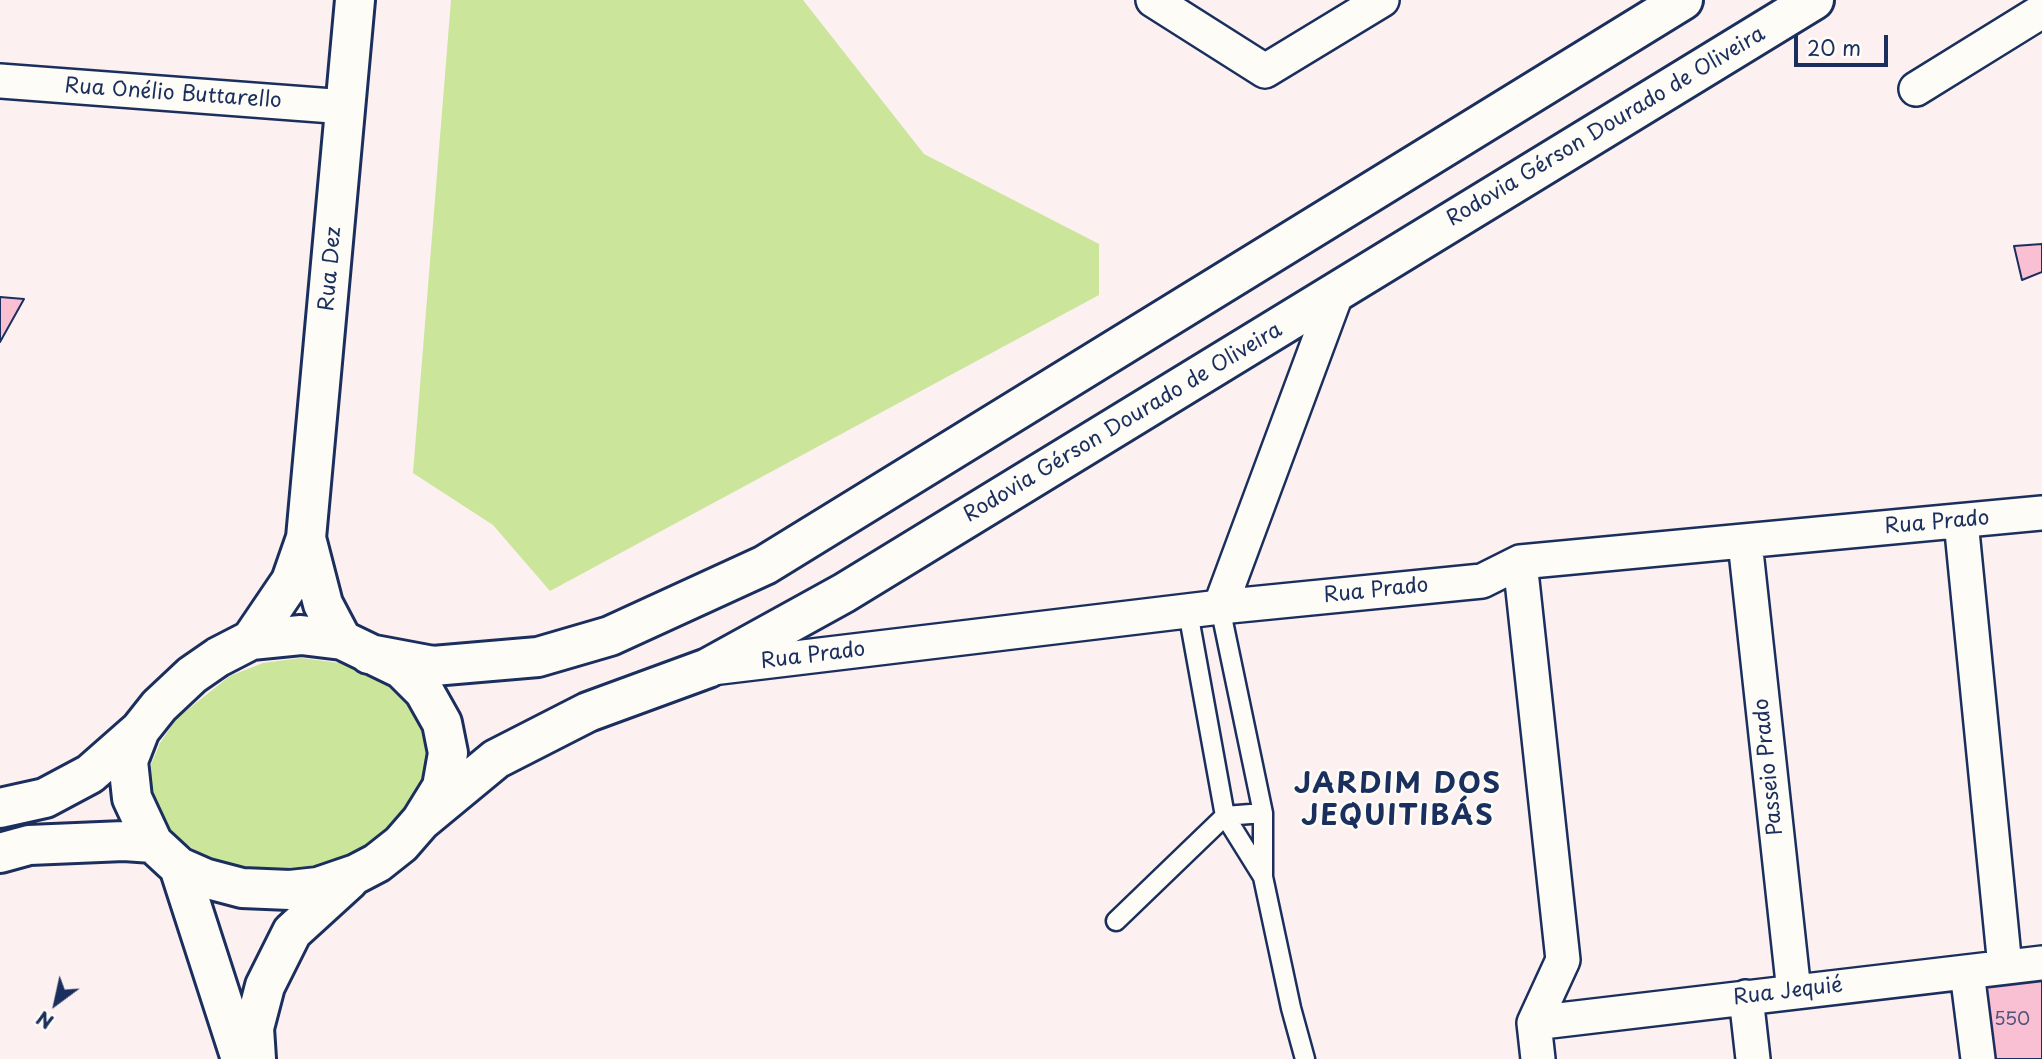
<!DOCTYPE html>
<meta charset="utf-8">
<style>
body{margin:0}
#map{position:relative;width:2042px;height:1059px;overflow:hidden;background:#fcf0f0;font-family:"Playpen Sans",sans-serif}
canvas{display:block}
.north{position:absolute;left:21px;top:968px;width:70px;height:70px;-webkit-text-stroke:5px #fdfcf7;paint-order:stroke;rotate:213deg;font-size:19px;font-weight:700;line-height:28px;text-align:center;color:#1b2f5e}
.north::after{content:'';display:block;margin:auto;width:24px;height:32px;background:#1b2f5e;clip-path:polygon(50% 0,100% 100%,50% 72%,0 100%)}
.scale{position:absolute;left:1794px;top:35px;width:94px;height:32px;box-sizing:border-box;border:4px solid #1b2f5e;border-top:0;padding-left:9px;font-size:21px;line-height:24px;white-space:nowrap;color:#1b2f5e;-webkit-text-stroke:5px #fdfcf7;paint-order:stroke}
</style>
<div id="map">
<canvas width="2042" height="1059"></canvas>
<div class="north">N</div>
<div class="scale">20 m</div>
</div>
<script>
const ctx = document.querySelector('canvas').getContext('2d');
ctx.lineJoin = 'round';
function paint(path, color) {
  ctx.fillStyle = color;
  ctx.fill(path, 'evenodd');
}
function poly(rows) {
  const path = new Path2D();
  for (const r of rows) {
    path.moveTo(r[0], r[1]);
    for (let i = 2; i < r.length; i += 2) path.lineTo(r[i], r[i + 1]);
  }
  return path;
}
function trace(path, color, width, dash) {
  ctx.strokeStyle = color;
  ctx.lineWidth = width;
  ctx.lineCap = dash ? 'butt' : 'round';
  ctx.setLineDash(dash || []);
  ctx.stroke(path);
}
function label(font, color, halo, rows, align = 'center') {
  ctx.font = font + ' "Playpen Sans",sans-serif';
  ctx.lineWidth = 5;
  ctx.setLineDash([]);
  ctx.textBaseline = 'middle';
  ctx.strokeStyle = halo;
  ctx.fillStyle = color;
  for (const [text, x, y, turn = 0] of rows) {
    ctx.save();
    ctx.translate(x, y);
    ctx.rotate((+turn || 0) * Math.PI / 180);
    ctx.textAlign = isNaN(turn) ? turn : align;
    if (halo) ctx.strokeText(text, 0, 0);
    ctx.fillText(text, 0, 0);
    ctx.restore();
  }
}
paint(poly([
 [451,0,803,0,924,154,1099,244,1099,295,550,591,493,525,413,473],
 [301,658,340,663,359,669,391,682,412,700,432,751,426,782,408,811,369,848,321,869,290,872,246,867,207,858,180,840,159,816,152,795,150,767,160,743,177,718,230,676,263,663]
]), '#cbe59b');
const building = poly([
 [2042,244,2042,272,2022,280,2014,246,2042,244],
 [0,297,24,299,0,342,0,297],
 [2042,973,2042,1059,1987,1059,1977,980,2042,973]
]);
paint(building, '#f9c0d3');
trace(building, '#1b2f5e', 2);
const lane = poly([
 [1220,607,1263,813,1263,877,1291,1008,1305,1059],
 [1188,612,1225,816,1263,877],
 [1116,921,1225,816,1263,813]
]);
const street = poly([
 [1153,0,1265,71,1382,0],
 [0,81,346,107],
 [1916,89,2042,11],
 [1961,521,2005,967],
 [1745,542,1794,992],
 [1520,562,1563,960,1534,1023,1538,1059],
 [1220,607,1337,292],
 [712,668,1220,607,1482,581,1520,562,2042,513],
 [1967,972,1978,1059],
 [1746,997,1753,1059],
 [1534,1023,2042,963]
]);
const secondary = poly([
 [306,538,323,604,342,640],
 [251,640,291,581,306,538,355,0],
 [369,654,433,666,538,657,610,636,765,565,1683,0],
 [0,808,45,798,90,774,140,730,159,706,192,675,218,657,251,640,301,635,342,640,402,669,424,691,442,723,448,753,442,787,421,821,401,844,377,863,356,874,318,887,290,890,242,888,204,878,179,867,153,843,132,798,128,761,140,730],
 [421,821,496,759,588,712,708,668,844,593,1814,0],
 [0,853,29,845,124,841,153,843],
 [179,867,241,1059],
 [256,1059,254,1028,265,986,292,932,349,880]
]);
trace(lane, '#1b2f5e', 23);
trace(street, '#1b2f5e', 38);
trace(secondary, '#1b2f5e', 44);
trace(lane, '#fdfcf7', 18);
trace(street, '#fdfcf7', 33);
trace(secondary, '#fdfcf7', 38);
label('18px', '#52537b', null, [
 ["550",2012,1020]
]);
label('21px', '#1b2f5e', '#fdfcf7', [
 ["Rua Onélio Buttarello",173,94,4],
 ["Rodovia Gérson Dourado de Oliveira",1606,127,-31],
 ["Rua Dez",331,269,-85],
 ["Rodovia Gérson Dourado de Oliveira",1123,423,-31],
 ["Rua Prado",1937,523,-5],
 ["Rua Prado",1376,591,-6],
 ["Rua Prado",813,656,-7],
 ["Passeio Prado",1769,767,-96],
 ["Rua Jequié",1788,992,-7]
]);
ctx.letterSpacing = '2px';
label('bold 28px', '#1b2f5e', '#fdfcf7', [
 ["JARDIM DOS",1398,785],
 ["JEQUITIBÁS",1398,817]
]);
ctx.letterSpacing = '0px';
</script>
